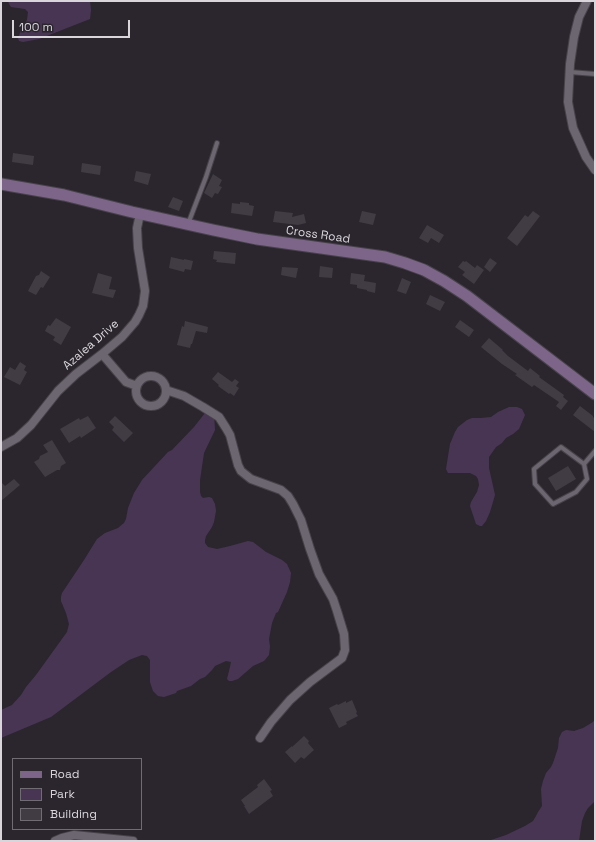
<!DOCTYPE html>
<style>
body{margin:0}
#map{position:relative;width:596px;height:842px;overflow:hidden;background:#2b262e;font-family:"Space Grotesk",sans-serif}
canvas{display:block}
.frame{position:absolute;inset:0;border:2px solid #d9d5db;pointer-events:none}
.legend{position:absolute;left:12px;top:758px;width:130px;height:72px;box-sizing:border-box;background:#2b262e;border:1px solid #716c73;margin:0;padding:5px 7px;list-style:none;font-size:12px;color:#d9d5db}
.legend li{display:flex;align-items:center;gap:8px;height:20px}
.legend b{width:20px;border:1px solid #716c73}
.scale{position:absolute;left:12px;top:20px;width:118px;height:18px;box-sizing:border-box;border:2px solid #d9d5db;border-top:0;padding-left:5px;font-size:12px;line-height:14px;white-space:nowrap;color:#d9d5db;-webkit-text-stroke:3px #2b262e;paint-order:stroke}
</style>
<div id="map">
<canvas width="596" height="842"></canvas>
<div class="frame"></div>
<ul class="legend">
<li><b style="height:5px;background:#7c6588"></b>Road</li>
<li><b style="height:11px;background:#483553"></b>Park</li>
<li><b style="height:11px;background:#413b44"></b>Building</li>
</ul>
<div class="scale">100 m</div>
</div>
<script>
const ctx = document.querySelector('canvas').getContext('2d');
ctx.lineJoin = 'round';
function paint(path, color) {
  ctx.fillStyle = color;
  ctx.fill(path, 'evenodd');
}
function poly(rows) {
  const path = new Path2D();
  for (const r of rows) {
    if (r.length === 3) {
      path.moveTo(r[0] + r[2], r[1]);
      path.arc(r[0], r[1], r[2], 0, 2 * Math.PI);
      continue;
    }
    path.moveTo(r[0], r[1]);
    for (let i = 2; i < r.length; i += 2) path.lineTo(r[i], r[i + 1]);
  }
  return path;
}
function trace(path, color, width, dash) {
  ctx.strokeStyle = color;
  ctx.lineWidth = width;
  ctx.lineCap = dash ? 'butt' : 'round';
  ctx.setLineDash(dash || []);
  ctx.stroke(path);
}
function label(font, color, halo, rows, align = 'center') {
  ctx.font = font + ' "Space Grotesk",sans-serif';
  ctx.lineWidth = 3;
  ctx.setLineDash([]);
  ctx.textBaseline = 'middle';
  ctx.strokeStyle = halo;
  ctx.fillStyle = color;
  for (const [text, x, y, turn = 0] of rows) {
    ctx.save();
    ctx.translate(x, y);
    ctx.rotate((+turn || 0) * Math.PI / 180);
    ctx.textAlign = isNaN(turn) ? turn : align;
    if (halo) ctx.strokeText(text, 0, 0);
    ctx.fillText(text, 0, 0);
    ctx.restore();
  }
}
paint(poly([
 [8,1,90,1,91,10,90,19,39,39,23,42,19,41,18,38,21,30,27,20,28,12,25,9,11,7,9,4],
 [509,407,517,407,522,409,525,415,519,429,513,434,506,438,502,443,496,447,489,457,489,468,495,495,490,512,486,521,482,526,480,526,476,524,470,506,471,502,477,492,479,485,478,479,476,476,470,473,448,473,446,469,450,444,455,432,458,427,467,420,472,418,481,418,491,417,498,412],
 [211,410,214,414,215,430,204,453,200,480,200,492,201,496,203,498,209,497,212,498,215,504,216,511,214,522,212,527,206,536,205,540,205,543,208,547,217,549,230,546,248,541,253,542,266,552,282,560,287,564,291,573,290,582,287,592,282,603,278,612,276,613,272,623,269,639,270,647,269,655,264,661,253,666,238,679,232,681,229,681,227,679,230,667,231,662,226,661,215,666,212,670,205,677,200,679,191,686,177,691,176,693,164,697,158,696,153,691,150,682,150,660,147,656,142,655,129,660,111,672,51,717,1,738,1,710,12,705,21,695,26,687,36,675,67,632,69,624,66,613,61,601,61,597,62,593,84,560,97,539,105,533,118,528,124,523,126,519,128,508,134,493,142,480,168,452,172,450,194,427,205,413],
 [595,719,595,801,588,808,585,813,582,821,579,841,488,841,506,835,525,826,533,821,536,816,538,812,542,806,541,789,543,781,546,773,551,767,553,763,558,748,559,738,562,732,566,730,574,731,583,728,593,722]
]), '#483553');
paint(poly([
 [13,153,34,156,33,165,12,162],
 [82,163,101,166,100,175,81,172],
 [136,171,151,174,148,185,134,181],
 [213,174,222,180,219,186,222,187,218,194,215,193,212,198,204,193],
 [173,197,183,201,179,211,168,207],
 [240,202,249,203,249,205,254,206,252,216,231,213,232,203,240,204],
 [275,211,293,213,292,217,304,214,306,223,298,225,273,222],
 [362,211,376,214,373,225,359,222],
 [533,211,540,216,517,246,507,238,525,215,528,217],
 [427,225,444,235,439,243,431,238,428,243,419,238],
 [214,251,236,253,235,264,216,262,217,260,213,259],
 [171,257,184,260,184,259,193,261,191,270,185,269,184,272,169,268],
 [490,258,497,263,490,272,484,267],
 [463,261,465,262,466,261,475,268,477,265,484,270,474,284,462,275,465,272,458,267],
 [320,266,333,268,332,278,319,277],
 [282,267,298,268,296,278,281,275],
 [41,271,50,277,43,288,41,287,36,295,28,291,36,276,39,275],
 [98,273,112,277,109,289,116,290,113,298,92,293],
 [351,273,365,275,364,281,376,283,375,293,367,291,367,290,357,288,357,285,350,284],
 [402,278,411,282,406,294,397,291],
 [430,295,445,302,440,311,426,304],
 [56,318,71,327,61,345,53,340,55,337,45,331,48,325,50,326],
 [460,320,474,330,469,337,455,327],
 [185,321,208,327,207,333,196,331,192,344,191,344,190,348,177,345,182,326,184,327],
 [489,338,503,350,502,350,508,356,528,371,530,368,540,376,539,377,564,395,563,397,568,401,561,410,556,406,559,402,534,385,532,387,515,375,517,374,502,364,481,347],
 [20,362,26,366,24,370,27,372,20,385,4,377,10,367,15,370],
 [218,372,232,382,235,379,239,382,236,386,239,388,234,396,230,393,229,394,218,386,219,385,212,379],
 [580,406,593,416,593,417,595,419,595,432,573,415],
 [88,416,96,428,81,438,80,436,69,443,60,429,79,418,80,420],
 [115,416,133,433,124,442,112,430,114,427,109,422],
 [52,440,66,463,61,466,60,470,57,470,45,477,34,462,39,459,40,456,48,452,43,445],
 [568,466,576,479,556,491,548,478],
 [14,479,20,485,1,501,1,482,5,486],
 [352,700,357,712,356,713,358,716,346,722,347,724,339,728,329,708,337,704,338,705,346,701,346,703],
 [304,736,309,741,308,743,314,750,304,759,301,757,295,763,285,752,292,746,292,747],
 [264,779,272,790,270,791,273,796,249,814,244,806,245,806,241,800,258,787,257,785]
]), '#413b44');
const lane = poly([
 [570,72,595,74],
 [188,224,206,177,217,143],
 [584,464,561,447,534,469,535,484,553,504,576,492,587,479,584,464,595,451]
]);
const street = poly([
 [587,1,579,17,574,37,570,64,568,102,573,128,586,157,595,170],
 [102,354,126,382,137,386],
 [151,391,15],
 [166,390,184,396,203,407,219,417,226,428,230,435,238,465,241,471,251,479,281,490,288,496,293,504,301,520,310,549,319,574,333,599,337,611,344,634,345,650,342,658,310,682,290,700,271,722,260,738],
 [1,447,17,438,31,425,58,391,76,374,102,354,122,337,135,322,139,315,143,306,145,291,138,248,137,228,140,214],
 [55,841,62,838,74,835,133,841]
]);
const secondary = poly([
 [1,184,64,195,132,212,213,230,257,239,385,257,405,263,424,270,444,281,467,296,595,394]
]);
trace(lane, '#47424a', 6);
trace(street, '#47424a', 10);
trace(secondary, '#47424a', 13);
trace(lane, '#6c6670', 4);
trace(street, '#6c6670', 8);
trace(secondary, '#7c6588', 11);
label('12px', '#d9d5db', '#2b262e', [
 ["Cross Road",318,235,8],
 ["Azalea Drive",91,345,-41]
]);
</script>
